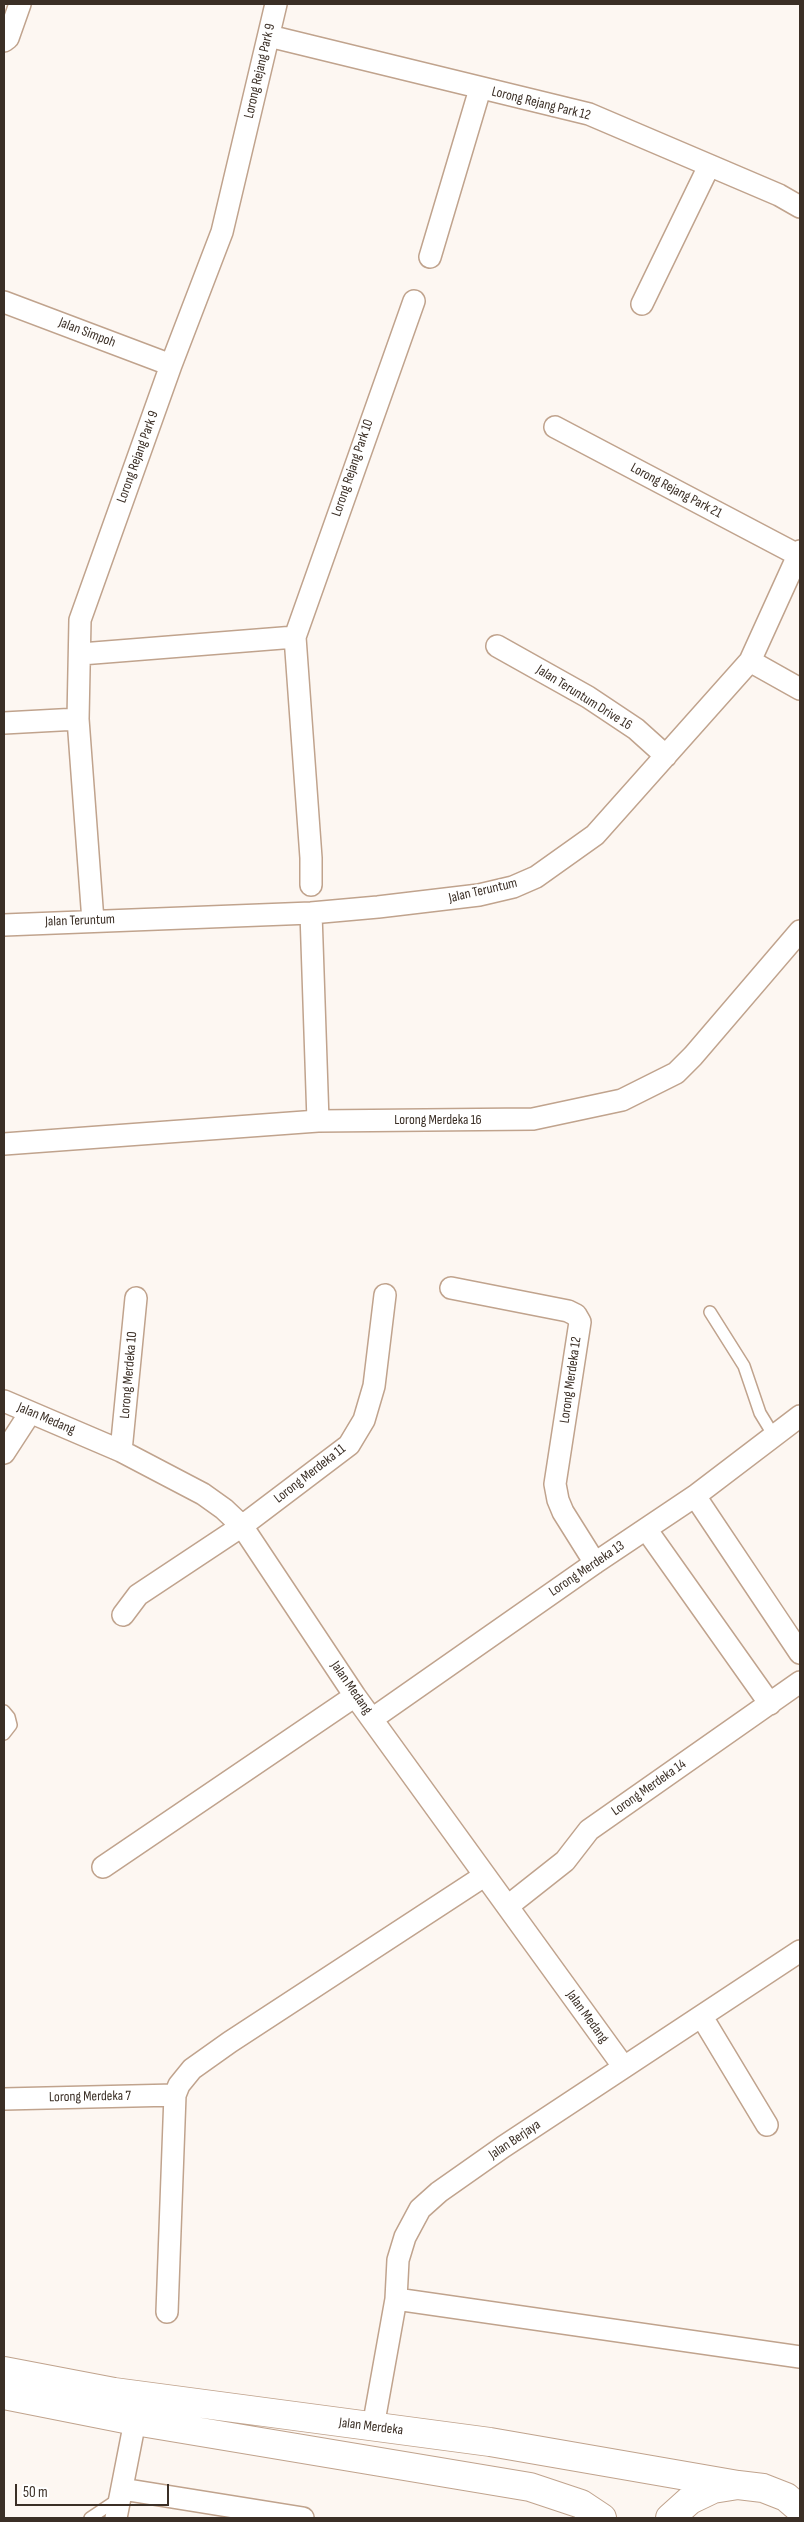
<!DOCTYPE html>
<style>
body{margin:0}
#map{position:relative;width:804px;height:2522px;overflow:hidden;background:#fdf7f2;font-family:"Sofia Sans Condensed",sans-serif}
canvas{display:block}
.frame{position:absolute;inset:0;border:5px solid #3b2f26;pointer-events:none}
.scale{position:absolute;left:15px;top:2484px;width:154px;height:22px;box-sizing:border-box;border:2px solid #3b2f26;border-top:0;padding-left:6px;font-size:15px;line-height:18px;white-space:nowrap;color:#3b2f26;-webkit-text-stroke:4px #fff;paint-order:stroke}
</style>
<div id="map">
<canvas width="804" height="2522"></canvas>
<div class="frame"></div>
<div class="scale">50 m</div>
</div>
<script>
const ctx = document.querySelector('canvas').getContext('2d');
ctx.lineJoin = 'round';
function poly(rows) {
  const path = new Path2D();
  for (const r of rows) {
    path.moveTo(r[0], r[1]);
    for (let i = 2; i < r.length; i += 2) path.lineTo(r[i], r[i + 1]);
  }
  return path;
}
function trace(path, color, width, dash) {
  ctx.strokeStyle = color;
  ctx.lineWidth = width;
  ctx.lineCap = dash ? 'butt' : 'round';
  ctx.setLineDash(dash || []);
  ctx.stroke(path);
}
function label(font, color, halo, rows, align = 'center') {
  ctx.font = font + ' "Sofia Sans Condensed",sans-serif';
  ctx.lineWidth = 4.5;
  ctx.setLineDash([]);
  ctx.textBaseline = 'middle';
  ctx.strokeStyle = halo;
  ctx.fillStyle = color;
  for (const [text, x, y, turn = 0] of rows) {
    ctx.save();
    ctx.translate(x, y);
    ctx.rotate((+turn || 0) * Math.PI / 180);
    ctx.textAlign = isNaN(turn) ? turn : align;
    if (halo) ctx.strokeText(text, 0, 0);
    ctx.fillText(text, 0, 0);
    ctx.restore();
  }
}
const lane = poly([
 [710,1312,744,1366,760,1413,774,1436],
 [4,1711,9,1717,11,1725,4,1734],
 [90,2518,120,2498]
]);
const street = poly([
 [269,36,589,114,779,195,800,207],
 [4,41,8,38,20,4],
 [430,257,480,89],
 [4,302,171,365],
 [642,304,709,166],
 [555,427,798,555],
 [497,646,588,697,636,729,666,756],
 [81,654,295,637],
 [750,661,800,689],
 [4,723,78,719],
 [311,885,311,858,295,637,414,301],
 [311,913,318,1121],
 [93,921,78,719,80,620,171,365,222,232,276,4],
 [4,925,311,913,378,907,479,895,513,887,536,877,595,835,750,661,800,551],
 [4,1144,318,1121,533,1119,622,1100,676,1073,693,1056,800,931],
 [451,1288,568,1311,576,1315,580,1322,555,1484,558,1500,563,1512,595,1563],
 [4,1401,121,1451,203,1494,224,1509,242,1526,355,1696,623,2066],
 [121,1451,136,1298],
 [4,1453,30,1413],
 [695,1496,800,1653],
 [646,1529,770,1704],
 [123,1615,138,1595,242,1526,349,1445,364,1420,374,1386,385,1295],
 [372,1719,595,1563,695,1496,800,1416],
 [103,1867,355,1696],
 [508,1906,565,1861,589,1830,800,1682],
 [702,2017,767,2125],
 [4,2099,175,2095],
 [396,2299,800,2357],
 [167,2312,175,2095,179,2085,192,2069,230,2042,484,1876],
 [373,2427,396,2299,398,2260,405,2237,420,2209,439,2192,503,2147,800,1951],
 [122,2489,303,2518],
 [116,2518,135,2421]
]);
const secondary = poly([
 [4,2371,114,2392,490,2442,738,2485],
 [4,2395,135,2421,530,2487,581,2504,602,2518],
 [670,2518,690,2500,713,2489,738,2485,763,2488,786,2497,800,2509]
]);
trace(lane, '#c0a38d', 14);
trace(street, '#c0a38d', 24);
trace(secondary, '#c0a38d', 30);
trace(lane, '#fff', 11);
trace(street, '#fff', 21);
trace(secondary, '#fff', 28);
label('14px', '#3b2f26', '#fff', [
 ["Lorong Rejang Park 9",260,71,-77],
 ["Lorong Rejang Park 12",541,104,14],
 ["Jalan Simpoh",87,333,21],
 ["Lorong Rejang Park 9",138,457,-70],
 ["Lorong Rejang Park 10",353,468,-71],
 ["Lorong Rejang Park 21",676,491,28],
 ["Jalan Teruntum Drive 16",584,698,32],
 ["Jalan Teruntum",483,891,-13],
 ["Jalan Teruntum",80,921,-2],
 ["Lorong Merdeka 16",438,1120],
 ["Lorong Merdeka 10",129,1375,-85],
 ["Lorong Merdeka 12",571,1380,-82],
 ["Jalan Medang",46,1419,23],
 ["Lorong Merdeka 11",310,1474,-38],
 ["Lorong Merdeka 13",587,1569,-34],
 ["Jalan Medang",351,1688,55],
 ["Lorong Merdeka 14",649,1788,-35],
 ["Jalan Medang",587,2017,54],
 ["Lorong Merdeka 7",90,2097,-1],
 ["Jalan Berjaya",515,2140,-34],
 ["Jalan Merdeka",371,2427,7]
]);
</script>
